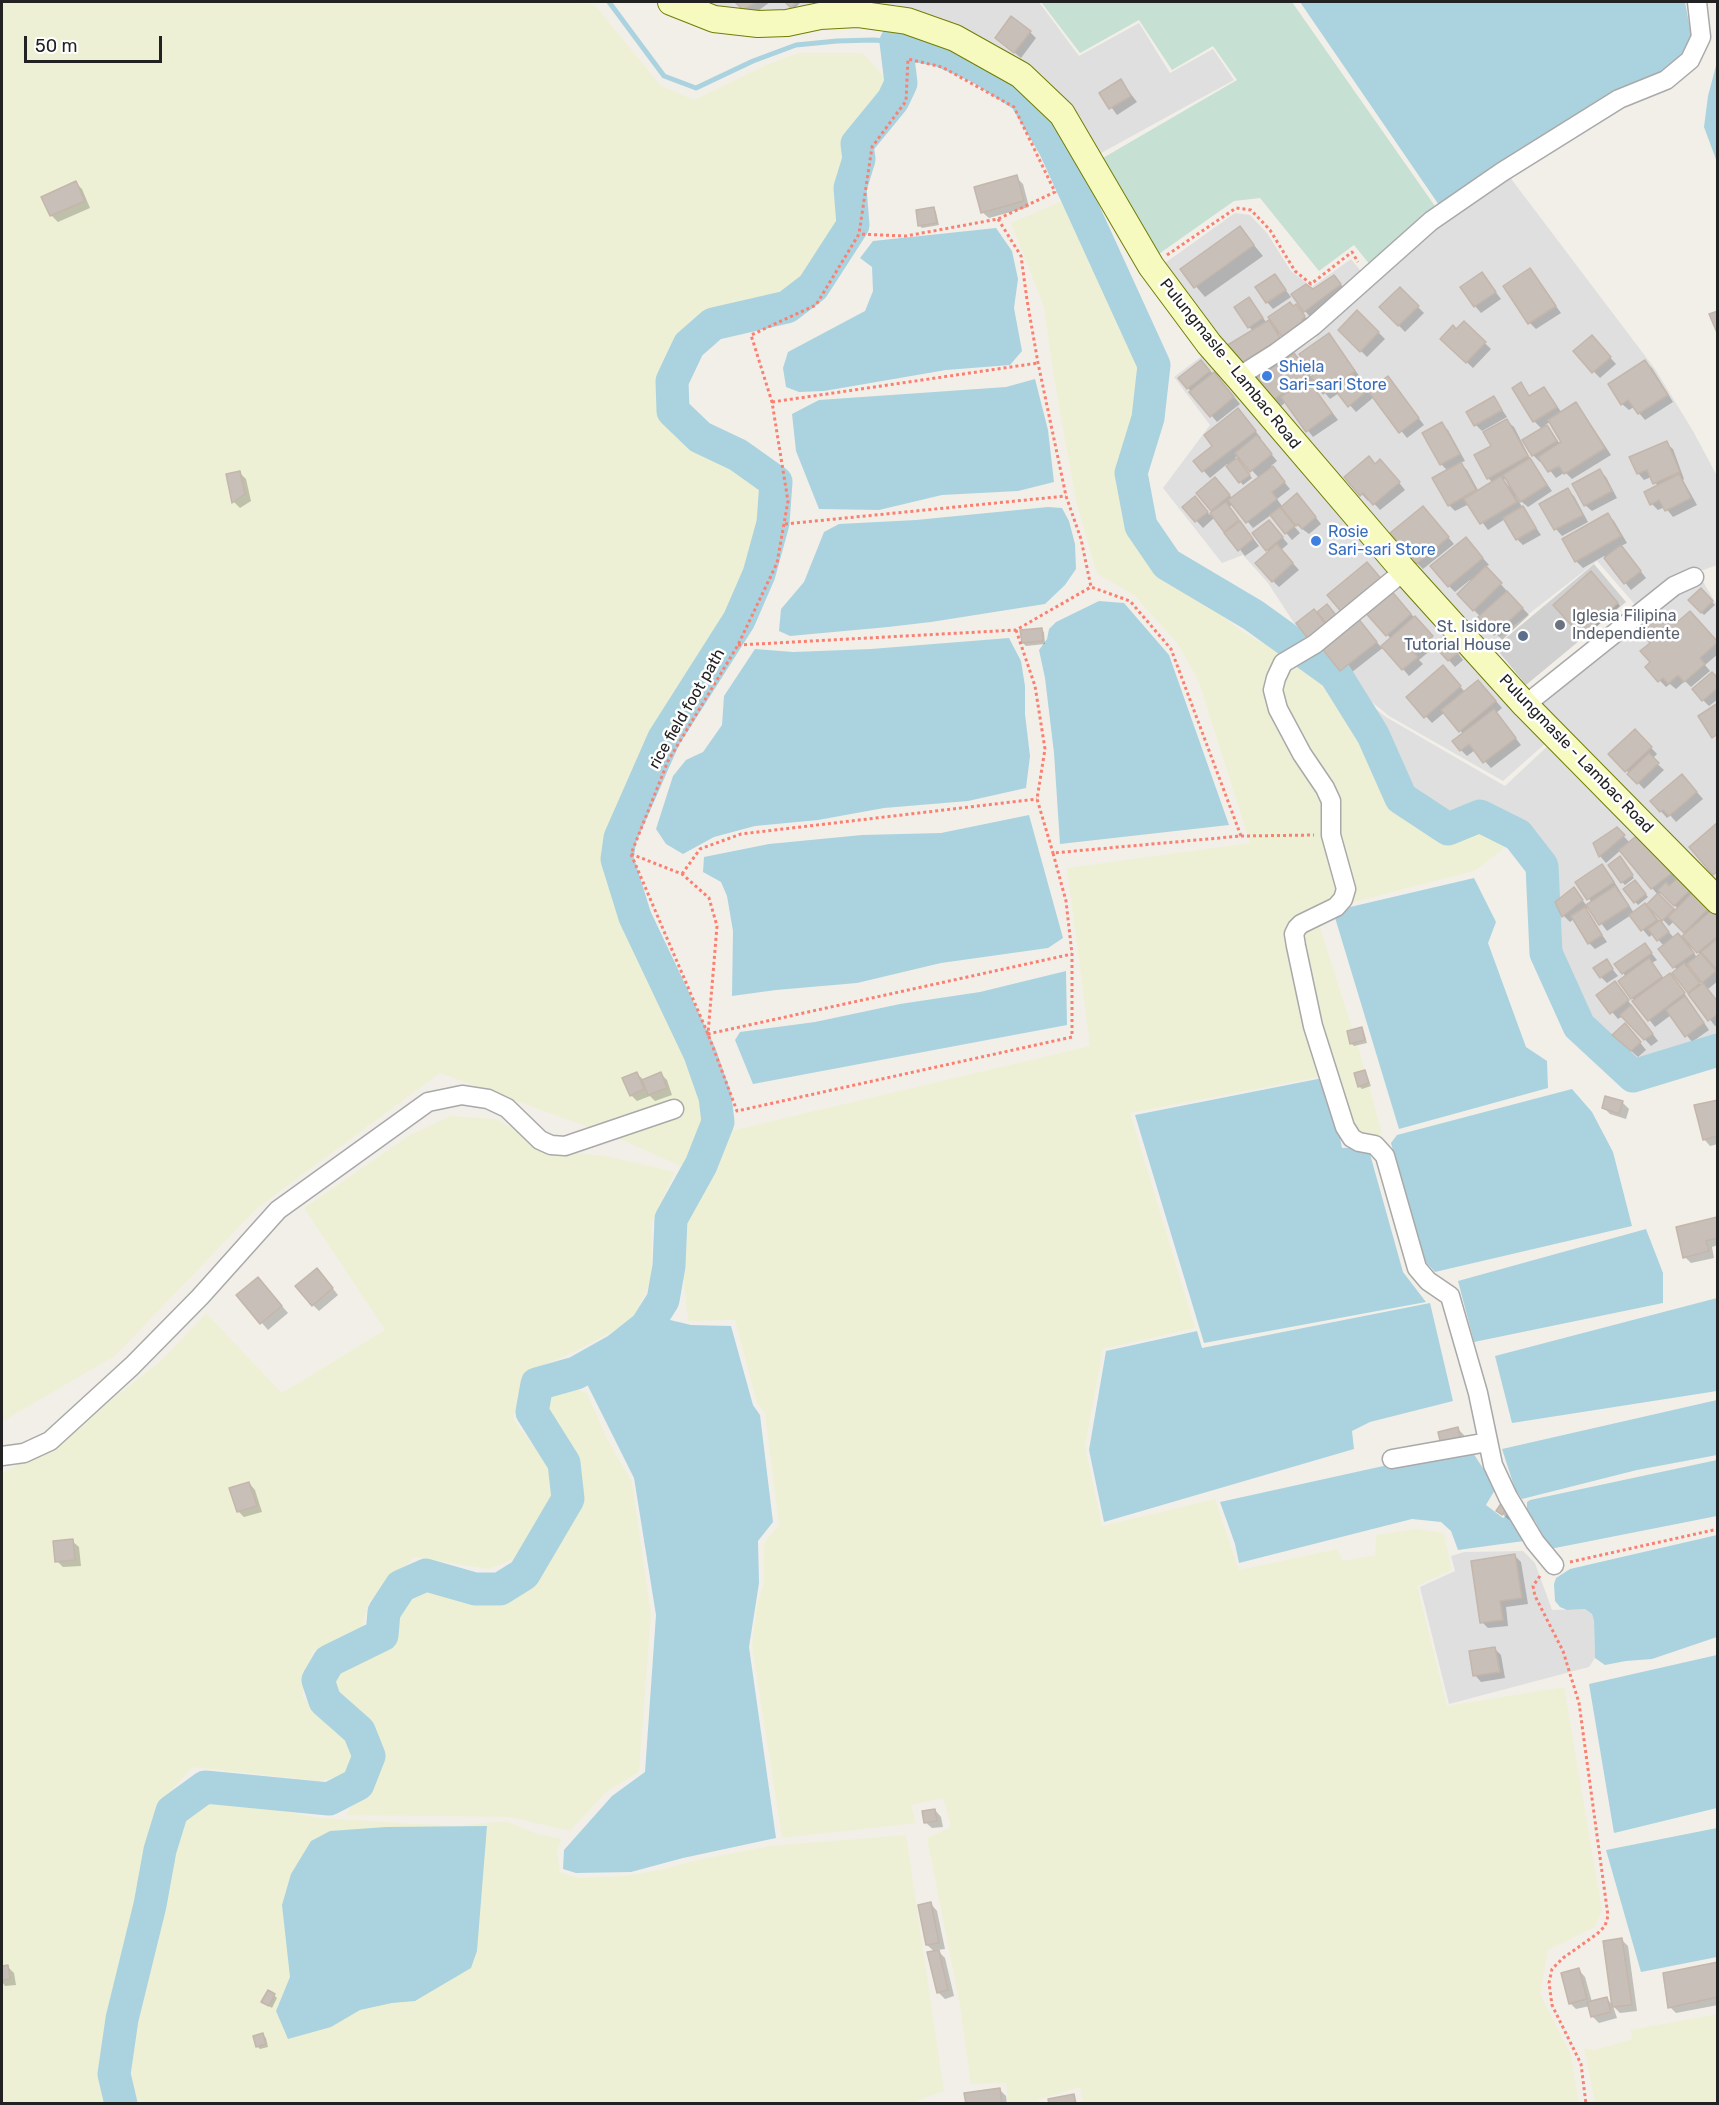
<!DOCTYPE html>
<style>
body{margin:0}
#map{position:relative;width:1719px;height:2105px;overflow:hidden;background:#f2efe9;font-family:Rubik,sans-serif}
canvas{display:block}
.frame{position:absolute;inset:0;border:3px solid #222;pointer-events:none}
.scale{position:absolute;left:24px;top:36px;width:138px;height:27px;box-sizing:border-box;border:3px solid #222;border-top:0;padding-left:8px;font-size:18px;line-height:21px;white-space:nowrap;color:#222;-webkit-text-stroke:4px #fff;paint-order:stroke}
</style>
<div id="map">
<canvas width="1719" height="2105"></canvas>
<div class="frame"></div>
<div class="scale">50 m</div>
</div>
<script>
const ctx = document.querySelector('canvas').getContext('2d');
ctx.lineJoin = 'round';
function paint(path, color) {
  ctx.fillStyle = color;
  ctx.fill(path, 'evenodd');
}
function poly(rows) {
  const path = new Path2D();
  for (const r of rows) {
    path.moveTo(r[0], r[1]);
    for (let i = 2; i < r.length; i += 2) path.lineTo(r[i], r[i + 1]);
  }
  return path;
}
function trace(path, color, width, dash) {
  ctx.strokeStyle = color;
  ctx.lineWidth = width;
  ctx.lineCap = dash ? 'butt' : 'round';
  ctx.setLineDash(dash || []);
  ctx.stroke(path);
}
function label(font, color, halo, rows, align = 'center') {
  ctx.font = font + ' Rubik,sans-serif';
  ctx.lineWidth = 5;
  ctx.setLineDash([]);
  ctx.textBaseline = 'middle';
  ctx.strokeStyle = halo;
  ctx.fillStyle = color;
  for (const [text, x, y, turn = 0] of rows) {
    ctx.save();
    ctx.translate(x, y);
    ctx.rotate((+turn || 0) * Math.PI / 180);
    ctx.textAlign = isNaN(turn) ? turn : align;
    if (halo) ctx.strokeText(text, 0, 0);
    ctx.fillText(text, 0, 0);
    ctx.restore();
  }
}
paint(poly([
 [683,2,810,2,812,5,759,16],
 [823,2,1039,2,1079,56,1139,23,1170,73,1213,49,1234,80,1092,158,1042,75,958,29,897,5,825,6],
 [1509,176,1655,369,1693,431,1717,476,1717,565,1674,581,1638,608,1597,561,1485,648,1246,379,1315,339,1338,310,1435,226],
 [1235,213,1250,215,1267,233,1291,271,1312,287,1351,259,1364,275,1306,330,1239,372,1158,268],
 [1206,353,1547,742,1503,781,1389,716,1335,672,1309,646,1268,583,1243,555,1222,563,1163,488,1210,425,1174,377],
 [1702,580,1717,605,1717,896,1531,706,1674,591],
 [1341,681,1386,717,1505,786,1554,740,1717,908,1717,1046,1634,1072,1583,1022,1550,952,1545,862,1517,830,1477,813,1448,825,1402,795,1372,724],
 [1523,1551,1535,1563,1552,1610,1585,1609,1592,1614,1594,1621,1595,1658,1589,1667,1449,1704,1420,1587,1455,1571,1451,1556,1464,1552]
]), '#e0dfdf');
paint(poly([
 [1594,564,1626,602,1526,685,1495,647]
]), '#d0d0d0');
paint(poly([
 [2,2,556,2,594,4,661,86,694,100,766,65,798,53,863,53,890,84,849,138,842,224,806,286,766,301,713,311,663,377,666,427,764,486,753,569,732,614,657,724,607,858,693,1065,708,1119,690,1170,615,1137,440,1073,257,1208,116,1355,2,1422],
 [1072,197,1150,364,1148,418,1127,472,1137,526,1163,570,1244,633,1333,680,1370,739,1399,802,1451,834,1480,820,1515,840,1474,871,1315,912,1360,1053,1382,1134,1368,1138,1344,1137,1330,1075,1130,1113,1195,1328,1103,1349,1085,1446,1102,1526,1215,1499,1239,1570,1337,1549,1343,1561,1375,1555,1376,1535,1416,1529,1444,1533,1452,1570,1417,1586,1447,1706,1564,1687,1602,1910,1595,1927,1548,1950,1540,1994,1571,2055,1579,2103,1083,2104,1080,2087,1038,2100,1038,2103,1008,2104,1006,2083,971,2084,960,2006,927,1838,951,1827,943,1798,911,1805,916,1823,782,1838,752,1646,757,1604,764,1584,764,1543,779,1525,765,1413,757,1403,735,1320,688,1321,682,1268,682,1223,726,1132,1090,1046,1067,868,1250,843,1199,682,1178,644,1134,595,1097,574,1076,501,1054,378,1044,307,1011,223],
 [450,1116,496,1119,554,1151,606,1156,675,1172,652,1222,651,1282,631,1322,570,1354,526,1372,513,1419,550,1467,553,1495,514,1559,488,1569,414,1557,369,1602,362,1627,312,1652,302,1696,355,1750,346,1776,318,1781,193,1767,163,1799,101,2066,109,2103,2,2104,2,1474,81,1424,162,1360,206,1313,282,1393,385,1330,304,1208,410,1135],
 [572,1387,587,1393,607,1439,632,1482,651,1615,639,1772,606,1792,570,1831,510,1817,347,1815,356,1793,368,1785,380,1754,367,1723,338,1699,327,1682,340,1667,390,1644,393,1617,407,1594,426,1585,471,1598,503,1600,530,1584,577,1503,572,1461,541,1411,546,1389],
 [208,1798,233,1800,319,1818,456,1826,506,1821,537,1834,562,1839,557,1850,560,1872,578,1878,624,1876,664,1869,697,1860,770,1846,906,1835,944,2091,910,2104,127,2104,119,2071,174,1819],
 [1717,2014,1717,2103,1595,2103,1584,2048,1594,2050,1633,2039,1630,2030]
]), '#eef0d5');
paint(poly([
 [1041,2,1292,2,1437,209,1371,266,1354,245,1319,271,1260,198,1234,201,1156,256,1096,162,1237,80,1213,46,1172,70,1139,20,1080,53]
]), '#c6e0d4');
paint(poly([
 [1300,2,1685,2,1692,39,1686,57,1441,208],
 [1717,62,1718,162,1717,162,1704,127,1708,96],
 [996,228,1012,251,1018,279,1014,308,1022,351,1010,365,946,370,824,391,799,392,786,387,783,368,788,352,865,311,873,291,872,267,860,258,873,241],
 [1035,379,1048,430,1054,482,1018,491,942,495,879,510,819,509,796,451,792,414,819,400,1006,387],
 [1048,507,1062,508,1069,521,1075,544,1076,569,1065,585,1045,604,931,622,888,627,790,636,779,631,781,609,804,582,824,532,839,524,916,520],
 [1099,601,1124,603,1169,655,1229,825,1060,844,1054,753,1045,678,1039,650,1047,639,1049,629,1056,622],
 [1009,638,1021,661,1025,686,1025,714,1030,756,1026,788,968,801,884,808,818,820,755,826,714,837,683,854,666,844,656,829,673,776,686,760,703,752,722,725,724,696,755,649,793,652,871,649],
 [1029,815,1063,938,1048,948,941,963,857,983,776,990,732,996,733,931,727,896,721,882,703,872,704,857,769,844,862,835,941,833],
 [1474,878,1496,922,1488,943,1526,1047,1547,1061,1548,1088,1399,1129,1333,911],
 [1066,971,1067,1025,753,1084,735,1040,740,1032,815,1022,900,1004,980,992],
 [1328,1077,1342,1148,1368,1147,1403,1272,1426,1302,1204,1343,1135,1115],
 [1572,1089,1592,1112,1613,1152,1632,1226,1435,1272,1422,1258,1391,1143,1397,1135],
 [1646,1229,1663,1273,1663,1303,1474,1342,1458,1281],
 [1717,1298,1717,1391,1512,1423,1495,1356],
 [1430,1303,1453,1401,1370,1422,1352,1431,1354,1449,1104,1522,1089,1450,1106,1351,1197,1331,1202,1348],
 [666,1319,691,1325,731,1326,753,1405,760,1415,773,1522,758,1541,759,1583,749,1647,776,1838,683,1858,631,1872,576,1873,563,1869,564,1850,612,1796,645,1772,656,1615,634,1478,584,1378,641,1344],
 [1717,1400,1717,1455,1637,1470,1522,1499,1515,1489,1502,1449],
 [1473,1453,1496,1488,1486,1505,1503,1518,1509,1513,1524,1541,1458,1550,1451,1531,1441,1522,1412,1519,1239,1563,1235,1544,1220,1502,1406,1461],
 [1717,1460,1717,1516,1550,1549,1535,1521,1527,1513,1527,1502,1530,1500],
 [1717,1535,1717,1637,1652,1659,1626,1661,1605,1665,1595,1658,1594,1621,1592,1614,1585,1609,1567,1610,1560,1607,1555,1601,1554,1584,1556,1578,1570,1569],
 [1717,1655,1717,1808,1614,1833,1589,1684],
 [487,1826,477,1951,471,1968,415,2001,392,2003,360,2010,331,2027,288,2039,276,2011,290,1977,282,1905,291,1874,311,1841,330,1831,386,1827],
 [1717,1828,1717,1957,1641,1972,1606,1850]
]), '#aad3df');
paint(poly([
 [737,2,770,2,751,16],
 [787,2,801,2,794,9],
 [1030,32,1036,38,1021,58,997,38],
 [1121,81,1137,102,1117,115,1101,93],
 [1016,177,1023,184,1029,207,989,218,982,212],
 [76,183,82,189,90,208,58,222,52,216,43,197],
 [934,209,936,212,939,225,922,228,919,225],
 [1240,228,1263,256,1205,297,1182,270],
 [1530,270,1561,313,1536,329,1530,323],
 [1482,274,1501,299,1481,313,1475,306],
 [1275,276,1291,297,1273,309,1267,302],
 [1334,277,1347,291,1311,318,1305,311,1313,291],
 [1400,289,1424,313,1405,332,1381,307],
 [1248,299,1267,323,1296,306,1310,323,1290,344,1278,333,1287,348,1253,331,1249,327,1236,307],
 [1358,312,1385,339,1367,357,1340,330],
 [1464,323,1491,349,1473,368,1442,339,1456,331],
 [1328,335,1361,378,1357,380,1368,393,1388,378,1424,425,1407,438,1374,397,1356,412,1339,393,1330,399,1315,381,1311,384,1338,420,1313,437,1286,402,1281,406,1259,379,1294,355,1312,378],
 [1598,344,1616,364,1600,378,1575,352],
 [1645,362,1652,368,1673,402,1645,420,1634,407,1629,410,1622,404],
 [1207,368,1220,380,1240,404,1217,422,1188,388],
 [1520,384,1530,396,1544,388,1562,413,1576,404,1582,411,1611,455,1572,479,1565,472,1556,478,1542,460,1540,462,1533,455,1524,441,1543,430,1534,421],
 [1550,422,1564,443,1561,445,1545,425],
 [1494,398,1507,417,1482,431,1476,425],
 [1244,417,1261,438,1259,439,1277,461,1271,466,1290,489,1277,499,1282,506,1279,509,1300,533,1292,540,1271,515,1253,528,1233,504,1229,507,1259,546,1245,556,1215,517,1203,528,1184,507,1201,505,1210,515,1214,512,1198,493,1221,485,1232,498,1259,478,1238,455,1235,458,1252,478,1243,485,1227,464,1210,478,1195,461,1214,446],
 [1507,421,1514,427,1533,464,1552,491,1528,507,1515,496,1541,535,1523,545,1517,539,1505,519,1488,530,1469,504,1455,511,1449,505,1448,471,1441,464,1441,424,1448,430,1465,461,1460,463,1467,470,1479,492,1493,483,1488,478,1493,447],
 [1507,478,1511,488,1503,480],
 [1666,443,1673,449,1684,479,1683,480,1697,505,1673,517,1665,507,1658,510,1652,504,1658,486,1651,477,1644,480,1638,473],
 [1376,465,1387,468,1405,490,1380,510,1370,499,1368,501,1346,477],
 [1600,471,1606,477,1617,498,1592,511,1585,505],
 [240,473,246,479,251,501,240,508,234,502,228,475],
 [1567,490,1574,496,1588,522,1562,536,1556,529,1541,504],
 [1304,502,1321,524,1309,534,1297,525],
 [1429,515,1454,544,1423,569,1417,563],
 [1608,515,1614,521,1627,543,1621,546,1646,578,1631,590,1604,556,1583,568,1576,561,1564,540],
 [1275,528,1288,544,1281,550,1299,570,1279,587,1273,581,1270,552,1267,550],
 [1466,539,1489,565,1485,567,1529,615,1502,640,1459,594,1472,582,1470,580,1455,592,1449,586],
 [1591,573,1620,606,1585,637,1556,605],
 [1701,590,1715,605,1704,615,1690,600],
 [1329,595,1396,597,1438,644,1419,660,1423,664,1409,676,1384,647,1347,676,1341,670,1353,622],
 [1365,609,1391,639,1381,647,1355,617],
 [1697,619,1718,643,1718,654,1705,665,1710,671,1691,687,1685,681,1676,689,1670,684,1666,687,1647,667,1652,663,1676,626],
 [1041,629,1044,632,1045,644,1026,646,1023,643],
 [1454,648,1463,660,1455,667,1439,649],
 [1449,674,1465,692,1485,688,1502,708,1496,713,1521,745,1491,768,1475,750,1467,756,1461,750,1463,734,1445,712,1432,723,1408,697],
 [1718,679,1718,699,1709,706,1703,700],
 [1635,731,1657,754,1652,759,1664,770,1644,789,1611,754],
 [1688,782,1703,799,1676,822,1670,815,1667,818,1652,801],
 [1617,829,1630,843,1646,841,1677,880,1680,878,1718,915,1718,969,1707,956,1704,959,1718,973,1718,981,1708,989,1718,1002,1718,1025,1715,1026,1674,973,1677,970,1660,949,1664,946,1653,934,1649,937,1631,915,1607,931,1589,907,1585,910,1607,942,1595,949,1589,943,1574,919,1570,922,1564,916,1557,903,1574,889,1587,906,1592,903,1577,882,1602,866,1608,872,1634,913,1647,906,1674,938,1681,938,1687,934,1674,921,1669,926,1649,905,1658,895,1675,912,1678,909,1662,892,1658,895,1652,888,1621,850,1606,863,1600,856,1595,844],
 [1691,945,1701,955,1697,958,1690,946],
 [1690,966,1704,984,1702,986,1687,969],
 [1622,861,1634,878,1625,885,1622,882],
 [1638,885,1648,897,1638,905,1625,890],
 [1645,945,1657,960,1652,963,1664,979,1676,981,1709,1030,1692,1042,1671,1015,1655,1027,1632,998,1626,977,1623,973],
 [1606,961,1618,976,1607,983,1601,977],
 [1615,983,1658,1041,1651,1046,1623,1016,1618,1019,1598,995],
 [1361,1029,1364,1032,1367,1043,1354,1046,1351,1043],
 [1631,1031,1646,1050,1638,1057,1620,1041],
 [1365,1072,1371,1086,1362,1089,1359,1086],
 [637,1074,644,1080,661,1074,667,1080,672,1095,655,1101,650,1096,637,1101,631,1095],
 [1718,1101,1718,1144,1710,1146,1704,1139],
 [1622,1102,1629,1109,1626,1119,1610,1114,1604,1108],
 [1716,1219,1718,1245,1712,1247,1714,1258,1691,1263,1685,1257],
 [323,1276,338,1295,319,1311,313,1305],
 [264,1285,288,1313,268,1330,238,1295],
 [1458,1429,1464,1435,1467,1446,1449,1450],
 [249,1483,255,1490,262,1512,244,1517,238,1511],
 [1504,1501,1516,1511,1509,1520,1498,1510],
 [72,1541,79,1547,81,1566,63,1567,57,1561],
 [1515,1556,1521,1562,1528,1604,1506,1607,1508,1626,1488,1628,1482,1622],
 [1495,1649,1501,1655,1505,1678,1481,1682,1475,1675],
 [935,1810,941,1817,943,1827,932,1828,925,1822],
 [931,1904,937,1911,945,1949,937,1950,945,1958,954,1996,945,1999,938,1992,935,1952,927,1945],
 [1622,1940,1628,1946,1637,2011,1620,2013,1613,2006,1617,2018,1599,2023,1592,2016,1590,2006,1576,2009,1570,2003,1579,1970,1585,1977,1592,2002,1607,1999,1614,2006],
 [1718,1964,1718,2005,1676,2013,1670,2007],
 [2,1967,8,1967,14,1973,16,1985,5,1986,2,1982],
 [274,1995,277,1998,272,2008,263,2002],
 [263,2035,266,2038,268,2047,260,2049,257,2046],
 [999,2089,1006,2096,1007,2104,968,2104]
]), '#0003');
trace(poly([
 [609,2,664,76,696,88,753,61,796,45,837,41,874,40,896,42]
]), '#aad3df', 5);
trace(poly([
 [121,2104,114,2074,122,2019,150,1905,160,1850,172,1811,205,1787,329,1799,358,1784,369,1756,359,1731,325,1701,318,1680,329,1661,382,1635,384,1612,401,1586,426,1575,475,1589,500,1589,524,1574,568,1499,564,1463,532,1412,537,1384,576,1373,617,1350,646,1327,663,1300,669,1266,671,1219,701,1165,718,1122,715,1097,700,1054,635,917,617,859,620,838,664,738,739,620,759,574,773,523,776,482,738,455,700,437,673,411,672,381,689,345,713,324,787,307,813,287,853,225,850,188,859,159,857,144,893,100,901,83,896,42,940,50,979,67,1025,97,1054,146,1154,365,1148,418,1131,473,1141,526,1167,564,1253,615,1335,674,1373,735,1401,798,1448,829,1480,816,1518,835,1542,866,1546,953,1579,1026,1633,1076,1718,1050]
]), '#aad3df', 33);
const building = poly([
 [735,2,756,2,743,10,735,2],
 [785,2,796,2,791,8,785,2],
 [1011,16,1031,31,1014,53,995,38,1011,16],
 [1121,79,1131,96,1109,109,1099,93,1121,79],
 [1017,175,1024,201,981,213,974,187,1017,175],
 [76,181,85,201,50,216,41,197,76,181],
 [934,207,937,223,918,226,916,210,934,207],
 [1240,226,1254,245,1194,288,1180,269,1240,226],
 [1530,268,1556,306,1528,324,1503,286,1530,268],
 [1482,272,1496,292,1474,307,1460,287,1482,272],
 [1275,274,1286,290,1266,303,1255,287,1275,274],
 [1334,275,1341,284,1304,312,1291,294,1306,284,1313,289,1334,275],
 [1400,287,1419,306,1398,326,1379,307,1400,287],
 [1249,297,1263,318,1248,328,1234,307,1249,297],
 [1290,302,1293,306,1296,304,1305,316,1302,320,1304,323,1283,338,1268,317,1290,302],
 [1357,310,1379,332,1360,352,1338,330,1357,310],
 [1718,311,1718,335,1709,314,1718,311],
 [1269,320,1282,341,1238,367,1226,346,1269,320],
 [1464,321,1486,342,1466,363,1440,339,1453,325,1456,329,1464,321],
 [1329,333,1355,371,1323,394,1311,377,1313,375,1299,354,1329,333],
 [1592,335,1611,357,1592,373,1573,351,1592,335],
 [1294,353,1310,374,1273,400,1257,378,1294,353],
 [1201,360,1210,371,1187,389,1178,378,1201,360],
 [1645,360,1668,395,1638,414,1628,400,1621,405,1608,384,1645,360],
 [1214,372,1234,397,1210,417,1189,392,1214,372],
 [1353,374,1367,391,1348,407,1335,390,1353,374],
 [1388,376,1419,418,1399,433,1368,391,1388,376],
 [1307,378,1332,413,1306,432,1281,397,1307,378],
 [1521,382,1529,396,1544,387,1557,407,1533,422,1512,388,1521,382],
 [1494,396,1502,410,1474,426,1466,412,1494,396],
 [1576,402,1605,448,1564,474,1559,466,1548,472,1538,457,1561,442,1548,420,1576,402],
 [1238,408,1256,431,1202,472,1193,461,1212,446,1204,435,1238,408],
 [1507,419,1528,456,1487,479,1474,455,1491,446,1483,432,1507,419],
 [1442,422,1460,454,1440,465,1422,433,1442,422],
 [1547,425,1557,441,1532,456,1522,440,1547,425],
 [1257,435,1272,454,1250,472,1235,453,1257,435],
 [1667,441,1680,472,1653,484,1647,470,1637,474,1629,457,1667,441],
 [1369,456,1375,464,1380,459,1400,482,1373,505,1363,493,1360,496,1344,477,1369,456],
 [1237,458,1250,475,1239,483,1226,466,1237,458],
 [1530,458,1547,485,1520,502,1503,475,1530,458],
 [1461,462,1476,490,1448,506,1432,478,1461,462],
 [1273,466,1285,482,1272,492,1277,499,1246,523,1228,500,1273,466],
 [1600,469,1612,491,1584,506,1572,484,1600,469],
 [240,471,245,494,232,503,226,474,240,471],
 [1679,474,1691,498,1665,511,1659,500,1650,505,1644,492,1679,474],
 [1501,476,1517,502,1480,524,1464,499,1501,476],
 [1215,477,1230,495,1211,511,1196,493,1215,477],
 [1568,488,1583,515,1554,530,1539,504,1568,488],
 [1297,493,1316,517,1302,529,1298,524,1296,526,1281,507,1297,493],
 [1195,496,1208,512,1195,522,1182,507,1195,496],
 [1226,502,1239,520,1224,532,1210,513,1226,502],
 [1423,506,1449,537,1416,564,1390,533,1423,506],
 [1523,506,1536,528,1516,540,1503,518,1523,506],
 [1280,507,1295,526,1285,534,1270,515,1280,507],
 [1608,513,1621,536,1575,562,1562,539,1608,513],
 [1269,520,1283,537,1266,551,1252,533,1269,520],
 [1240,521,1253,539,1238,551,1224,533,1240,521],
 [1466,537,1483,558,1448,587,1430,566,1466,537],
 [1277,544,1293,563,1272,582,1255,563,1277,544],
 [1621,545,1641,571,1624,584,1604,558,1621,545],
 [1367,562,1384,582,1344,615,1327,595,1367,562],
 [1486,566,1502,583,1473,611,1457,594,1486,566],
 [1591,571,1618,603,1581,636,1553,605,1591,571],
 [1389,588,1411,614,1386,636,1363,610,1389,588],
 [1701,588,1713,601,1701,613,1688,600,1701,588],
 [1507,591,1523,608,1494,635,1478,617,1507,591],
 [1327,604,1336,615,1326,623,1317,612,1327,604],
 [1314,609,1327,626,1309,640,1296,623,1314,609],
 [1663,610,1675,624,1690,611,1718,642,1700,658,1705,664,1684,682,1678,675,1668,684,1663,678,1658,682,1645,667,1650,662,1640,651,1650,643,1640,631,1663,610],
 [1415,616,1433,636,1414,653,1418,657,1402,670,1381,646,1415,616],
 [1357,617,1377,642,1340,671,1320,646,1357,617],
 [1042,628,1043,641,1022,643,1020,630,1042,628],
 [1447,640,1458,653,1448,661,1437,649,1447,640],
 [1443,665,1461,686,1424,718,1406,697,1443,665],
 [1712,672,1718,678,1718,688,1702,701,1692,689,1712,672],
 [1478,680,1496,701,1459,732,1441,710,1478,680],
 [1718,703,1718,734,1712,738,1698,716,1718,703],
 [1494,709,1516,738,1483,763,1469,744,1460,751,1452,741,1494,709],
 [1635,729,1652,747,1625,772,1608,754,1635,729],
 [1649,753,1659,763,1637,784,1627,774,1649,753],
 [1682,774,1697,792,1669,816,1663,810,1660,812,1650,801,1682,774],
 [1718,822,1718,871,1713,875,1689,847,1718,822],
 [1617,827,1625,835,1599,857,1593,843,1617,827],
 [1640,833,1672,873,1651,889,1619,850,1640,833],
 [1620,856,1633,875,1621,883,1608,865,1620,856],
 [1602,864,1614,882,1587,900,1575,882,1602,864],
 [1680,876,1691,889,1674,906,1658,890,1666,882,1669,886,1680,876],
 [1635,880,1646,894,1634,903,1623,889,1635,880],
 [1615,886,1629,906,1599,925,1586,905,1615,886],
 [1574,887,1583,900,1562,917,1555,902,1574,887],
 [1694,891,1710,907,1684,933,1668,917,1694,891],
 [1658,893,1674,909,1662,921,1646,905,1658,893],
 [1645,903,1657,920,1641,931,1629,915,1645,903],
 [1585,907,1602,935,1588,944,1571,916,1585,907],
 [1713,909,1718,913,1718,936,1697,953,1682,936,1713,909],
 [1660,920,1669,932,1657,941,1648,929,1660,920],
 [1678,933,1694,953,1673,968,1658,949,1678,933],
 [1718,938,1718,969,1717,970,1701,952,1718,938],
 [1645,943,1652,953,1622,974,1614,964,1645,943],
 [1701,953,1716,971,1702,983,1687,964,1701,953],
 [1649,958,1662,977,1631,999,1618,981,1649,958],
 [1607,959,1613,969,1600,978,1593,968,1607,959],
 [1684,963,1700,983,1688,993,1672,973,1684,963],
 [1670,973,1685,993,1648,1021,1632,1001,1670,973],
 [1615,981,1629,1000,1610,1014,1596,995,1615,981],
 [1703,983,1718,1002,1718,1014,1708,1021,1688,994,1703,983],
 [1685,996,1704,1023,1685,1037,1666,1010,1685,996],
 [1631,1005,1653,1034,1644,1040,1620,1015,1631,1005],
 [1625,1023,1641,1042,1631,1051,1612,1035,1625,1023],
 [1362,1027,1365,1040,1350,1044,1347,1031,1362,1027],
 [1365,1070,1369,1083,1358,1087,1354,1073,1365,1070],
 [637,1072,644,1089,630,1096,622,1078,637,1072],
 [661,1072,667,1088,648,1095,642,1080,661,1072],
 [1605,1096,1623,1101,1619,1114,1602,1108,1605,1096],
 [1718,1100,1718,1136,1703,1140,1694,1105,1718,1100],
 [1717,1217,1718,1238,1706,1241,1709,1251,1683,1258,1676,1227,1717,1217],
 [317,1268,333,1288,312,1306,295,1286,317,1268],
 [258,1277,282,1306,260,1324,236,1295,258,1277],
 [1458,1427,1461,1440,1441,1445,1438,1432,1458,1427],
 [249,1482,257,1506,237,1512,229,1488,249,1482],
 [1504,1499,1510,1503,1502,1515,1496,1511,1504,1499],
 [73,1539,75,1560,55,1562,53,1541,73,1539],
 [1515,1554,1522,1598,1500,1601,1503,1620,1480,1623,1471,1561,1515,1554],
 [1495,1647,1500,1672,1473,1676,1469,1651,1495,1647],
 [935,1809,937,1821,924,1823,922,1811,935,1809],
 [931,1902,939,1943,926,1945,918,1905,931,1902],
 [1622,1938,1632,2005,1612,2007,1603,1941,1622,1938],
 [939,1950,948,1990,937,1993,927,1952,939,1950],
 [1718,1962,1718,1997,1668,2008,1663,1973,1718,1962],
 [8,1965,10,1979,2,1980,2,1966,8,1965],
 [1579,1968,1587,1999,1569,2004,1561,1973,1579,1968],
 [268,1990,275,1994,269,2006,261,2002,268,1990],
 [1607,1997,1611,2012,1591,2017,1587,2002,1607,1997],
 [263,2033,266,2044,256,2047,253,2036,263,2033],
 [1000,2088,1002,2104,966,2104,964,2093,1000,2088],
 [1074,2094,1076,2104,1049,2104,1048,2099,1074,2094]
]);
paint(building, '#c7bfb8');
trace(building, '#c4b6ab', 1.5);
const street = poly([
 [1238,377,1276,353,1313,326,1431,221,1502,172,1619,99,1666,80,1690,60,1701,37,1697,2],
 [1404,571,1315,644,1283,663,1276,678,1273,690,1278,709,1302,754,1325,788,1331,801,1331,835,1346,889,1343,899,1336,907,1301,924,1297,928,1294,934,1296,946,1313,1026,1345,1127,1352,1138,1359,1142,1375,1145,1385,1156,1417,1268,1428,1281,1450,1296,1478,1393,1493,1465,1508,1497,1535,1542,1554,1565],
 [1525,705,1674,586,1694,577],
 [2,1456,24,1453,50,1441,132,1366,200,1297,278,1210,428,1102,462,1095,488,1099,507,1108,540,1140,551,1145,565,1146,674,1109],
 [1392,1459,1488,1442]
]);
const secondary = poly([
 [671,2,714,19,758,24,787,23,820,16,857,14,907,21,955,38,1021,75,1062,114,1151,266,1209,344,1238,377,1404,571,1525,705,1718,901]
]);
trace(street, '#a9a9a9', 21);
trace(secondary, '#707d05', 28);
trace(poly([
 [998,219,1021,256,1027,300,1038,363,1066,496,1081,539,1091,587],
 [1167,255,1236,208,1251,210,1270,230,1295,271,1311,284,1352,252,1358,262],
 [772,402,1038,363],
 [785,524,1066,496],
 [1016,630,1035,686,1045,749,1037,799,1053,853],
 [738,645,1016,630,1091,587,1130,601,1171,649,1241,836,1053,853,1066,901,1072,954,1072,1037,737,1111,708,1034,631,854,668,761,738,645,777,563,788,501,772,402,751,335,816,305,859,234,872,147,906,101,908,59,942,67,1014,107,1055,192,998,219,906,236,859,234],
 [1241,836,1314,835],
 [631,854,682,874,709,898,717,926,708,1034,1072,954],
 [682,874,700,849,741,834,1037,799],
 [1570,1562,1718,1529],
 [1540,1576,1533,1586,1535,1596,1563,1651,1579,1703,1608,1916,1605,1926,1597,1934,1563,1958,1552,1969,1549,1983,1552,2005,1581,2064,1586,2104]
]), '#fa8072', 3, [3, 3]);
trace(street, '#fff', 18);
trace(secondary, '#f7fabf', 26);
for (const [x, y, r, color] of [
 [1267,376,6,"#3f7fe0"],
 [1316,541,6,"#3f7fe0"],
 [1560,625,6,"#6b7280"],
 [1523,636,6,"#5c6f8a"]
]) {
  const dot = new Path2D();
  dot.arc(x, y, r, 0, 2 * Math.PI);
  ctx.fillStyle = color;
  ctx.fill(dot);
  trace(dot, '#fff', 2);
}
label('16px', '#222', '#fff', [
 ["Pulungmasle - Lambac Road",1230,364,51],
 ["rice field foot path",687,709,-60],
 ["Pulungmasle - Lambac Road",1576,754,46]
]);
label('16px', '#366cbe', '#fff', [
 ["Shiela",1279,367],
 ["Sari-sari Store",1279,385],
 ["Rosie",1328,532],
 ["Sari-sari Store",1328,550]
], 'left');
label('16px', '#5b616d', '#fff', [
 ["Iglesia Filipina",1572,616],
 ["Independiente",1572,634]
], 'left');
label('16px', '#4e5e75', '#fff', [
 ["St. Isidore",1511,627],
 ["Tutorial House",1511,645]
], 'right');
</script>
